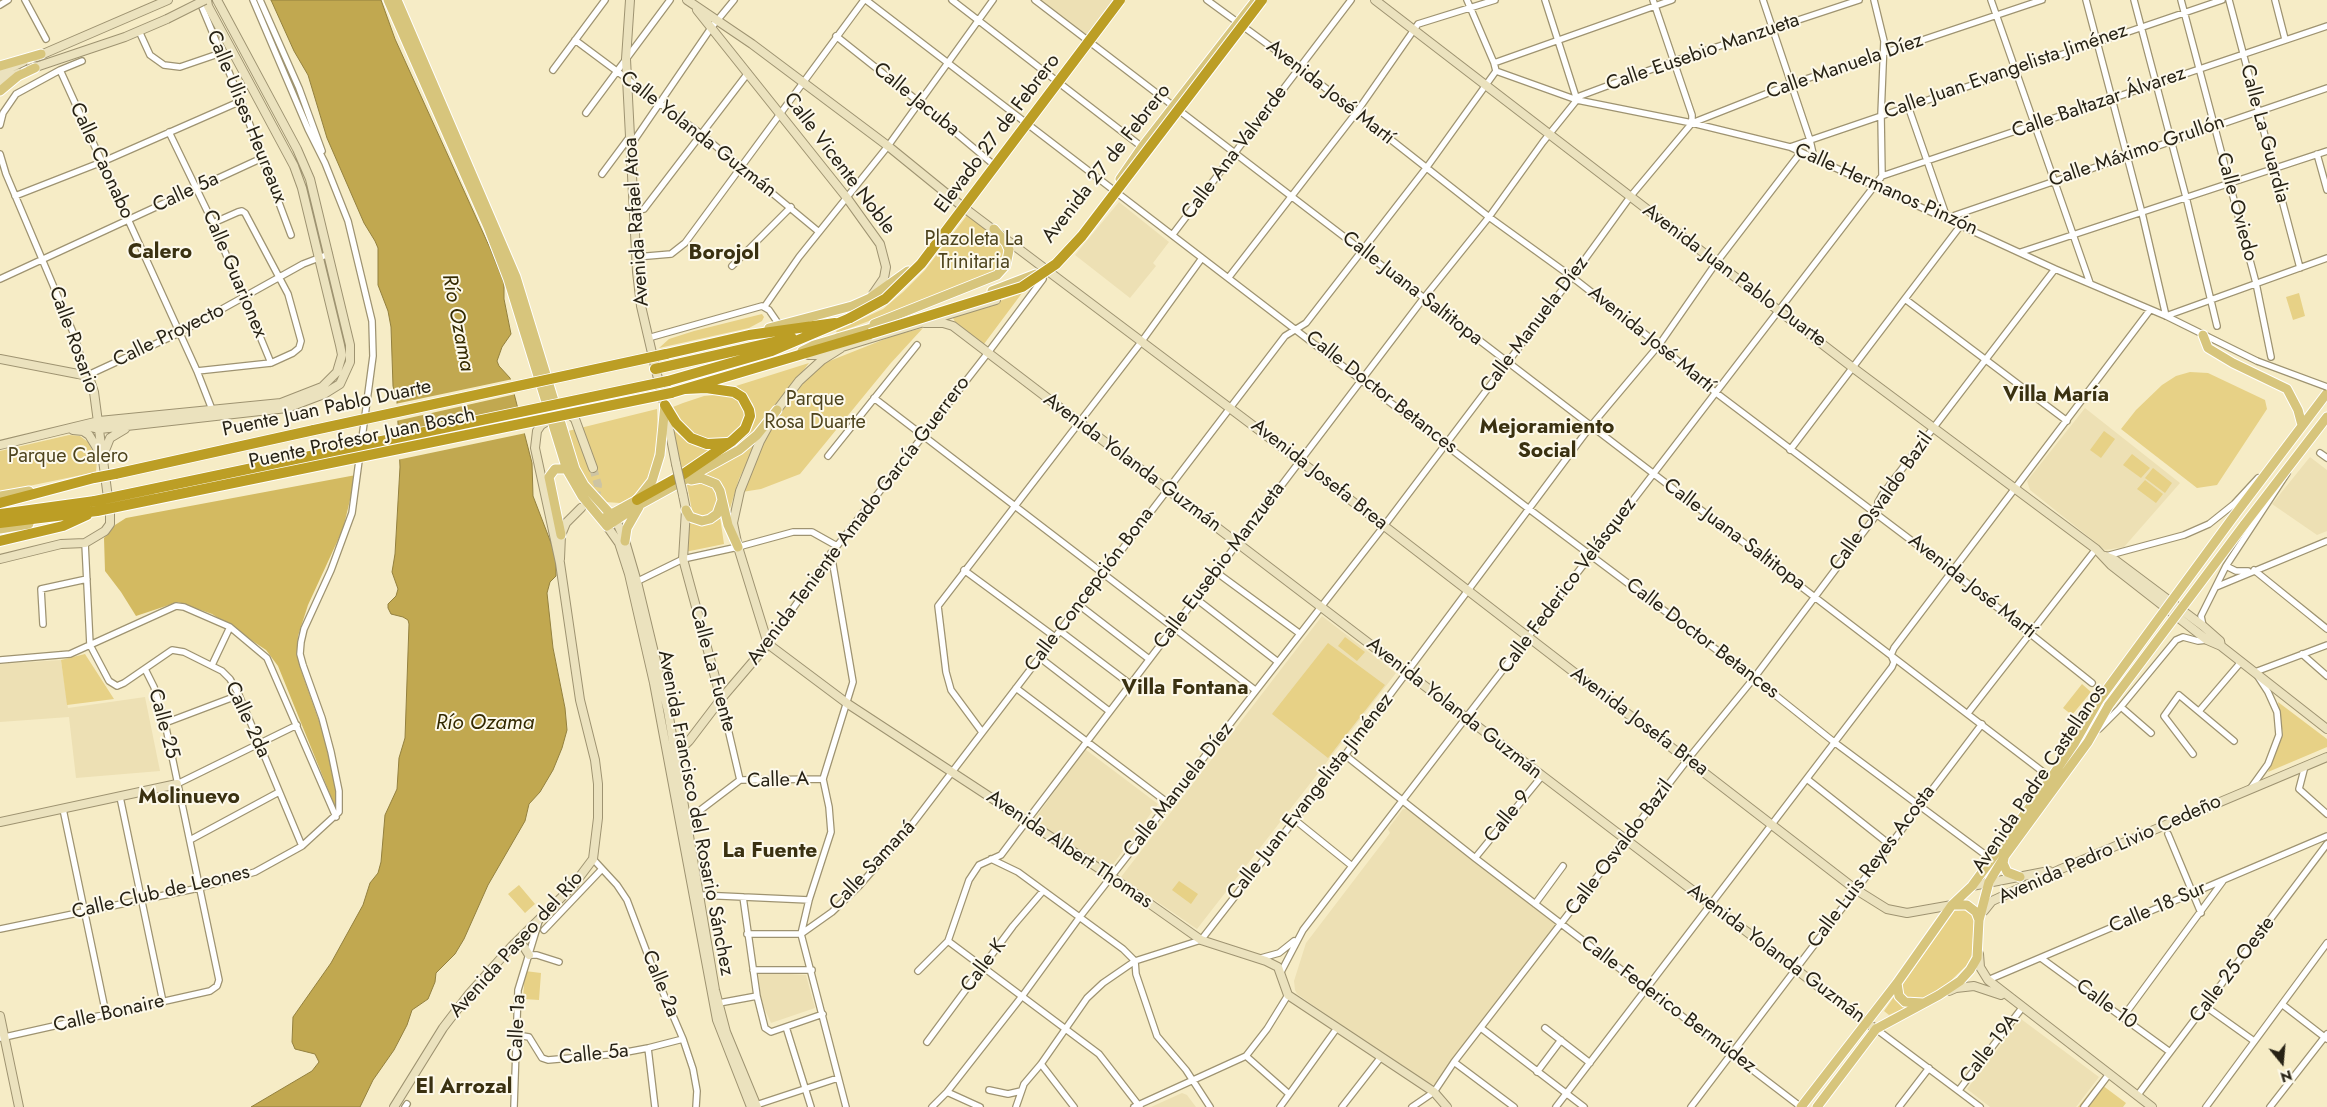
<!DOCTYPE html>
<meta charset="utf-8">
<style>
body{margin:0}
#map{position:relative;width:2327px;height:1107px;overflow:hidden;background:#f6ecc6;font-family:Jost,sans-serif}
canvas{display:block}
.north{position:absolute;left:2257px;top:1037px;width:50px;height:50px;-webkit-text-stroke:4px #fdf9ea;paint-order:stroke;rotate:163deg;font-size:14px;font-weight:700;line-height:20px;text-align:center;color:#272215}
.north::after{content:'';display:block;margin:auto;width:18px;height:22px;background:#272215;clip-path:polygon(50% 0,100% 100%,50% 72%,0 100%)}
</style>
<div id="map">
<canvas width="2327" height="1107"></canvas>
<div class="north">N</div>
</div>
<script>
const ctx = document.querySelector('canvas').getContext('2d');
ctx.lineJoin = 'round';
function paint(path, color) {
  ctx.fillStyle = color;
  ctx.fill(path, 'evenodd');
}
function poly(rows) {
  const path = new Path2D();
  for (const r of rows) {
    path.moveTo(r[0], r[1]);
    for (let i = 2; i < r.length; i += 2) path.lineTo(r[i], r[i + 1]);
  }
  return path;
}
function trace(path, color, width, dash) {
  ctx.strokeStyle = color;
  ctx.lineWidth = width;
  ctx.lineCap = dash ? 'butt' : 'round';
  ctx.setLineDash(dash || []);
  ctx.stroke(path);
}
function label(font, color, halo, rows, align = 'center') {
  ctx.font = font + ' Jost,sans-serif';
  ctx.lineWidth = 4;
  ctx.setLineDash([]);
  ctx.textBaseline = 'middle';
  ctx.strokeStyle = halo;
  ctx.fillStyle = color;
  for (const [text, x, y, turn = 0] of rows) {
    ctx.save();
    ctx.translate(x, y);
    ctx.rotate((+turn || 0) * Math.PI / 180);
    ctx.textAlign = isNaN(turn) ? turn : align;
    if (halo) ctx.strokeText(text, 0, 0);
    ctx.fillText(text, 0, 0);
    ctx.restore();
  }
}
paint(poly([
 [1036,0,1115,0,1087,37],
 [1119,202,1169,242,1153,263,1156,266,1130,298,1075,255],
 [2085,408,2180,483,2124,547,2105,550,2030,490,2027,481],
 [2310,457,2327,470,2327,531,2317,535,2272,504],
 [1322,616,1396,673,1197,929,1121,877],
 [61,660,68,708,145,697,160,771,76,778,69,717,0,722,0,664],
 [1085,749,1158,804,1105,875,1031,824],
 [1410,808,1432,825,1435,831,1556,925,1435,1084,1429,1086,1297,994,1295,990,1294,981,1306,943,1390,833,1388,829,1403,809],
 [758,972,806,975,815,1008,771,1023,761,1001],
 [2021,1019,2099,1077,2076,1107,1990,1107,1967,1089],
 [1182,1093,1187,1095,1196,1107,1151,1107]
]), '#ede0b4');
paint(poly([
 [968,214,994,232,1006,250,1003,263,996,271,988,276,837,333,836,331,883,309,903,292,925,270],
 [1022,293,984,344,955,322,953,318,958,316],
 [2299,293,2305,316,2293,320,2286,297],
 [762,314,764,317,762,321,749,328,659,348,669,339,694,331],
 [923,328,890,364,800,474,761,489,742,492,762,442,794,393,822,364,895,335],
 [809,363,757,431,743,443,690,474,746,435,753,425,755,418,753,404,736,386],
 [2190,372,2208,373,2265,400,2267,409,2217,485,2197,488,2121,429,2136,410,2162,385,2176,376],
 [725,394,737,397,746,411,744,426,732,437,721,441,709,440,693,433,682,423,674,411,673,407,683,403,704,396],
 [657,409,658,436,650,478,643,489,633,496,620,503,605,502,584,480,568,431],
 [671,428,688,443,697,447,715,449,680,470],
 [2104,431,2115,439,2101,458,2090,450],
 [69,435,80,436,88,442,97,460,96,472,0,492,0,451],
 [760,436,739,479,728,515,719,483,713,478,702,475],
 [2132,454,2150,468,2141,478,2123,465],
 [2153,468,2172,483,2165,493,2145,478],
 [2145,480,2163,494,2156,503,2137,489],
 [698,481,714,486,719,495,715,512,707,517,693,515,687,485],
 [720,517,724,544,685,552,690,523,700,525,713,522],
 [1345,637,1365,652,1357,661,1338,646],
 [1328,643,1385,685,1328,758,1272,714],
 [85,654,114,699,67,705,61,660],
 [2082,684,2091,692,2072,715,2063,708],
 [2278,702,2327,739,2327,747,2268,772,2283,735],
 [1179,881,1198,894,1191,904,1172,890],
 [519,885,535,904,525,913,508,894],
 [1964,910,1974,917,1972,955,1966,966,1938,993,1889,1015,1884,1011,1954,911],
 [525,971,541,973,539,1000,523,999],
 [2098,1082,2126,1103,2123,1107,2078,1107]
]), '#e7d186');
paint(poly([
 [356,475,343,529,308,605,298,636,297,652,301,670,324,735,338,802,336,809,278,666,266,650,212,614,178,602,136,616,121,592,105,571,104,538,115,525,126,518]
]), '#d3ba61');
const water = poly([
 [271,0,381,0,395,39,490,248,504,283,504,299,511,334,502,347,497,361,499,366,510,378,532,463,533,496,556,556,556,576,550,582,547,593,553,648,565,708,567,730,562,748,553,770,540,792,529,804,525,821,488,885,464,939,455,954,436,973,435,982,428,999,412,1010,407,1025,394,1050,373,1080,360,1107,251,1107,312,1071,319,1062,315,1054,295,1049,292,1042,293,1017,331,963,363,905,370,883,378,873,381,862,385,815,397,789,399,758,405,738,409,624,408,620,403,617,391,614,388,608,388,604,396,596,398,589,392,572,395,554,400,467,397,402,393,386,391,327,388,311,378,285,378,248,375,241,364,223,327,138,308,75,294,51,271,0]
]);
paint(water, '#c1a850');
trace(water, '#93803e', 1);
paint(poly([
 [513,379,516,394,396,421,395,404],
 [520,408,526,433,397,460,396,434]
]), '#f6ecc6');
trace(poly([
 [593,468,598,485,596,497,593,500]
]), '#cdc4a3', 8, [8, 4]);
const street = poly([
 [25,0,46,39],
 [199,0,241,101,291,235],
 [260,0,299,88,322,151],
 [866,0,1529,509,1754,678,1834,742,1991,859],
 [952,0,1142,147],
 [1035,0,2051,778],
 [1207,0,1300,68,1489,217,1572,277,1659,345,1715,392,1953,572,2092,683],
 [1467,0,1494,63],
 [1545,0,1577,100],
 [1653,0,1692,115,1692,123],
 [1763,0,1810,140,1814,158],
 [1874,0,1884,41,1881,115,1882,176],
 [1991,0,2090,283],
 [2086,0,2142,213,2166,316,2327,258],
 [2134,0,2186,197,2217,326],
 [2181,0,2256,283,2271,357],
 [2229,0,2300,268],
 [2275,0,2285,39],
 [0,5,8,0],
 [139,31,150,55,164,65,180,67,221,53],
 [836,36,919,102,994,165],
 [575,40,701,134,819,232],
 [60,70,197,371,213,412],
 [553,70,605,0],
 [1496,71,1577,100,1692,123,1790,147,2055,269,2166,316,2257,361],
 [1908,106,1947,218,2327,88],
 [586,113,670,0],
 [0,125,3,113,16,94,60,70,82,61],
 [169,132,213,223,271,363],
 [631,145,711,28,734,0],
 [1790,147,2222,0],
 [0,154,6,174,75,337,86,376,179,333,303,264,329,254],
 [2317,154,2327,190],
 [602,174,631,135],
 [15,196,102,162,241,101],
 [634,211,644,209,748,73],
 [1173,234,1351,0],
 [2021,252,2327,151],
 [636,257,671,254,685,243,864,0],
 [732,266,791,207],
 [1229,277,1356,113,1418,24,1495,0],
 [0,279,262,158],
 [1905,299,2067,421],
 [765,306,799,257,888,146,993,0],
 [648,338,762,306,769,310,780,326],
 [197,371,271,363,293,353,299,348,301,341,288,294,245,213,242,211,238,212,213,223],
 [874,398,1255,690],
 [1790,450,1961,225],
 [2320,453,2327,458],
 [828,456,917,345],
 [85,543,90,645,109,681,117,686,124,683,172,650,184,652,222,671,230,679,239,695,302,846],
 [831,553,853,682,823,779,829,807,831,832,809,900,801,934,846,1107],
 [2106,556,2184,535,2209,524,2234,504,2258,478],
 [2226,566,2236,571,2248,571],
 [964,570,1055,637],
 [2254,570,2327,629],
 [1216,572,1299,633],
 [634,583,683,559,738,547,793,532,812,532,837,546],
 [2216,587,2327,541],
 [1195,598,1278,662],
 [1079,605,1149,659],
 [43,624,41,589,87,579],
 [2203,626,2201,616,2226,566,2287,473],
 [1060,631,1130,684],
 [768,644,837,546,987,354,1043,279],
 [2302,654,2327,676],
 [1039,657,1109,711],
 [0,660,70,654,176,606,184,607,230,627,267,658,336,817],
 [212,665,230,627],
 [1016,688,1168,803],
 [721,699,740,780],
 [2121,707,2151,733],
 [2200,710,2241,662],
 [1968,713,2096,549],
 [165,723,239,695],
 [2099,729,2119,709,2176,640,2183,637,2198,641,2207,640],
 [982,732,951,690,946,672,938,606,1142,341,1202,258],
 [2193,754,2164,716,2179,695,2234,741],
 [1345,755,1475,858,1801,1107],
 [2305,766,2299,789,2327,814],
 [1807,779,1889,844],
 [177,784,297,725],
 [2250,789,2268,764,2279,735,2277,712,2268,692,2255,672,2327,645],
 [120,797,163,1002],
 [63,809,106,1014],
 [1295,820,1352,866],
 [686,821,740,780,823,779],
 [2168,834,2201,913],
 [190,840,279,792],
 [1475,858,1542,776],
 [593,859,617,885,627,900,655,974,683,1039,693,1069,697,1091,696,1107],
 [991,859,1018,872,1123,949,1135,961,1136,974,1157,1036,1186,1070,1210,1107],
 [699,895,809,900],
 [743,897,757,996,765,1028,771,1032,823,1014],
 [1535,904,1563,866],
 [0,929,199,888,255,872,302,846,339,812,339,791,331,752,322,718,303,665,300,654,301,642,304,629,331,570,352,513,373,356,372,321,348,221,325,163,308,129,253,0],
 [544,930,602,869],
 [747,934,801,934,832,912,859,886,907,831,1285,336,1306,323,1427,167,1496,71,1494,63,1672,0],
 [948,941,1099,1054,1140,1107],
 [529,955,537,955,559,962],
 [1261,958,1279,953,1294,941],
 [2041,958,2170,1052],
 [753,970,812,970],
 [918,971,948,941,969,880,979,865,1001,855,1013,839,1423,299,1489,217,1543,142,1580,96,1674,61,1859,0],
 [1281,972,1303,930,1882,176,2327,26],
 [1988,980,2327,836],
 [719,1003,757,996],
 [2283,1005,2327,1039],
 [2205,1006,2254,1041],
 [2123,1017,2223,881],
 [786,1027,811,1107],
 [1481,1028,1584,1107],
 [1545,1028,1590,1063],
 [1876,1029,1980,1107],
 [517,1035,529,1037,542,1058,548,1060,616,1054,648,1048,683,1039],
 [0,1038,210,991,217,986,219,980,165,723,154,687,145,669],
 [927,1042,1013,926,1043,891],
 [648,1048,655,1107],
 [1246,1056,1289,1094],
 [1454,1062,1514,1107],
 [1041,1064,1074,1107],
 [1537,1072,1561,1040],
 [989,1090,1008,1094,1021,1091],
 [1959,1090,2022,1008],
 [947,1092,980,1107],
 [2137,1096,2327,844],
 [756,1105,838,1078],
 [405,1107,407,1104],
 [514,1107,518,990,539,921],
 [932,1107,947,1092,1023,995,1079,918,1384,526,1572,277,1630,197,1692,123,1791,84,2042,0],
 [1016,1107,1024,1084,1041,1064,1087,998,1103,983,1135,961,1201,940,1345,755,1590,427,1659,345,1716,263,1801,152],
 [1134,1107,1246,1056,1267,1029,1288,995],
 [1280,1107,1337,1028],
 [1342,1107,1381,1057],
 [1412,1107,1434,1092,1454,1062,1688,759,1754,678,1877,514,1878,502,1882,495,2055,269],
 [1556,1107,1892,667,1894,662,1891,655,1894,648,2150,310],
 [1691,1107,1982,724],
 [1899,1107,1929,1068],
 [2084,1107,2109,1074],
 [2206,1107,2327,943],
 [2270,1107,2327,1034]
]);
const secondary = poly([
 [630,0,626,59,637,272,641,306,663,400],
 [687,0,752,44,888,146,963,207,1300,461,1855,889,1887,909,1907,913,1952,905],
 [1375,0,1852,367,2096,549,2111,565,2207,640,2221,646,2327,729],
 [697,10,847,198,880,244,886,267,884,278,873,294],
 [36,57,168,0],
 [30,69,125,37,167,19],
 [0,73,23,62],
 [0,81,19,73],
 [924,323,943,323,953,326,1865,1022,1876,1029],
 [841,348,822,360,799,381,777,410,760,441,740,491,733,523,738,547,768,644,848,704,1112,877,1201,940,1266,961,1278,967,1288,995,1434,1092,1447,1107],
 [808,355,816,355,996,300],
 [0,359,78,374,86,376,90,380,94,392,110,513,110,524,105,531,85,543,61,544,0,559],
 [554,406,564,409,575,419,593,468],
 [666,413,676,464],
 [86,426,100,429,287,408,324,394,340,384,350,362,350,345,310,179,297,149,217,0],
 [73,430,83,431,89,435,100,453],
 [0,445,99,421,281,403,322,387,337,372,342,355,340,345,302,188,294,166,208,6,207,0],
 [104,453,110,438,125,429],
 [683,495,686,510,683,559,721,699],
 [616,520,625,541,637,582,668,711,715,990,726,1032,757,1107],
 [607,526,619,543,629,574,654,683,717,1020,751,1107],
 [2105,556,2115,560,2203,626,2220,641,2221,646],
 [560,559,561,535,566,523,581,508],
 [670,752,682,748,689,741,721,699,768,644],
 [0,822,177,784],
 [1972,886,2049,871],
 [1984,911,1992,901,2061,869,2327,757],
 [514,944,524,947,529,955],
 [1979,954,1980,967,1988,980,2152,1107],
 [1949,991,1956,988,1974,986,2001,995],
 [0,1016,19,1107],
 [394,1107,443,1028,469,994,512,946,572,887,593,859,598,818,598,784,595,760,580,700,560,563,535,448,537,431,541,425,551,419]
]);
const primary = poly([
 [388,0,488,227,508,279,567,470,582,496,607,526,641,504,739,450,757,435,777,410],
 [397,0,516,277,575,469,584,485,616,520],
 [0,66,41,54],
 [0,91,18,76,35,68],
 [1120,179,1142,147,1256,0],
 [992,291,1036,274],
 [874,324,997,275,1006,265,1009,250,1006,243,994,229],
 [769,328,852,306,870,298,908,271],
 [2203,335,2208,348,2233,363,2287,389,2298,410,2302,425],
 [837,338,882,325],
 [802,351,814,345,841,337],
 [691,480,701,478,716,484,720,491,728,525,738,547],
 [0,496,29,491],
 [686,510,690,517,702,521,710,519,717,514,722,500],
 [2234,516,2327,393],
 [606,517,637,500,652,481,660,455,665,405],
 [2244,525,2327,417],
 [0,529,29,524],
 [561,535,549,477,555,469,570,469],
 [625,541,627,528,639,507],
 [2004,858,2003,863,2007,872,2020,877],
 [1952,905,1967,905,1976,912,1979,920],
 [1897,983,1899,996,1905,1002,1923,1003],
 [1801,1107,1897,983,1952,905,1972,886,2051,778,2074,744,2099,700],
 [1817,1107,1876,1029,1939,995,1960,981,1970,970,1977,958,1979,920,1989,882,2006,854,2088,742,2109,705]
]);
const highway = poly([
 [666,354,749,335,835,323],
 [655,369,792,338],
 [668,381,772,351,850,318],
 [671,393,870,334],
 [665,405,676,423,691,438,707,444,727,443],
 [115,474,314,430],
 [637,500,682,475,732,441,745,429,750,416,749,410,742,397,734,392,706,388,685,389],
 [0,503,94,478],
 [0,514,95,501],
 [0,523,97,511],
 [0,541,63,526,87,515]
]);
trace(street, '#9e9371', 8);
trace(secondary, '#9e9371', 10);
trace(primary, '#fff', 11);
trace(highway, '#fff', 12);
trace(street, '#fff', 5.5);
trace(secondary, '#ebe2be', 8);
trace(primary, '#d7c57c', 9);
trace(highway, '#bc9e25', 10);
const streetBridge = poly([
 [2257,361,2327,387]
]);
const secondaryBridge = poly([
 [167,19,205,0],
 [676,464,683,495]
]);
const primaryBridge = poly([
 [2099,700,2234,516],
 [2109,705,2244,525]
]);
const highwayBridge = poly([
 [850,318,885,299,921,264,1120,0],
 [870,334,1022,287,1056,264,1082,236,1262,0],
 [314,430,666,354],
 [94,478,115,474],
 [95,501,668,381],
 [97,511,671,393]
]);
trace(streetBridge, '#9e9371', 8, []);
trace(secondaryBridge, '#9e9371', 10, []);
trace(primaryBridge, '#fff', 11, []);
trace(highwayBridge, '#fff', 12, []);
trace(streetBridge, '#fff', 5.5);
trace(secondaryBridge, '#ebe2be', 8);
trace(primaryBridge, '#d7c57c', 9);
trace(highwayBridge, '#bc9e25', 10);
label('20px', '#272215', '#fdf9ea', [
 ["Calle Eusebio Manzueta",1703,53,-19],
 ["Calle Manuela Díez",1845,67,-19],
 ["Calle Juan Evangelista Jiménez",2006,72,-19],
 ["Avenida José Martí",1330,93,38],
 ["Calle Jacuba",916,100,39],
 ["Calle Baltazar Álvarez",2099,103,-19],
 ["Calle Ulises Heureaux",246,117,68],
 ["Elevado 27 de Febrero",998,134,-53],
 ["Calle La Guardia",2264,134,75],
 ["Calle Yolanda Guzmán",698,135,38],
 ["Calle Máximo Grullón",2137,152,-19],
 ["Calle Ana Valverde",1235,153,-53],
 ["Calle Caonabo",101,161,65],
 ["Calle Vicente Noble",839,164,53],
 ["Avenida 27 de Febrero",1107,164,-52],
 ["Calle Hermanos Pinzón",1886,190,24],
 ["Calle 5a",186,193,-25],
 ["Calle Oviedo",2236,207,75],
 ["Avenida Rafael Atoa",637,222,-94],
 ["Calle Guarionex",234,274,67],
 ["Avenida Juan Pablo Duarte",1734,276,37],
 ["Calle Juana Saltitopa",1412,289,38],
 ["Calle Manuela Díez",1535,325,-53],
 ["Calle Proyecto",169,336,-26],
 ["Calle Rosario",73,340,70],
 ["Avenida José Martí",1651,340,39],
 ["Calle Doctor Betances",1381,393,38],
 ["Puente Juan Pablo Duarte",327,409,-12],
 ["Puente Profesor Juan Bosch",362,439,-12],
 ["Avenida Yolanda Guzmán",1132,463,37],
 ["Avenida Josefa Brea",1319,475,38],
 ["Calle Osvaldo Bazil",1882,502,-55],
 ["Avenida Teniente Amado García Guerrero",859,521,-53],
 ["Calle Juana Saltitopa",1734,535,37],
 ["Calle Eusebio Manzueta",1220,566,-53],
 ["Calle Federico Velásquez",1568,586,-53],
 ["Avenida José Martí",1972,587,38],
 ["Calle Concepción Bona",1090,590,-53],
 ["Calle Doctor Betances",1702,639,37],
 ["Calle La Fuente",712,669,75],
 ["Avenida Yolanda Guzmán",1454,709,38],
 ["Calle 2da",247,720,65],
 ["Avenida Josefa Brea",1639,722,37],
 ["Calle 25",163,724,75],
 ["Avenida Padre Castellanos",2040,779,-56],
 ["Calle A",778,781,-2],
 ["Calle Manuela Díez",1179,790,-52],
 ["Calle Juan Evangelista Jiménez",1311,797,-52],
 ["Avenida Francisco del Rosario Sánchez",695,813,79],
 ["Calle 9",1508,817,-51],
 ["Calle Osvaldo Bazil",1620,848,-53],
 ["Avenida Albert Thomas",1069,850,34],
 ["Avenida Pedro Livio Cedeño",2110,850,-24],
 ["Calle Samaná",873,866,-47],
 ["Calle Luis Reyes Acosta",1872,867,-53],
 ["Calle Club de Leones",161,893,-13],
 ["Calle 18 Sur",2158,908,-23],
 ["Avenida Paseo del Río",517,945,-48],
 ["Avenida Yolanda Guzmán",1776,954,37],
 ["Calle K",984,966,-53],
 ["Calle 25 Oeste",2233,970,-53],
 ["Calle 2a",660,984,68],
 ["Calle Federico Bermúdez",1668,1005,37],
 ["Calle 10",2106,1005,36],
 ["Calle Bonaire",109,1014,-13],
 ["Calle 1a",518,1028,-87],
 ["Calle 19A",1990,1049,-52],
 ["Calle 5a",594,1055,-6]
]);
label('20px', '#4e441e', '#fdf9ea', [
 ["Plazoleta La",974,240],
 ["Trinitaria",974,263],
 ["Parque",815,400],
 ["Rosa Duarte",815,423],
 ["Parque Calero",68,457]
]);
label('bold 21px', '#3a3111', '#fdf9ea', [
 ["Calero",160,253],
 ["Borojol",724,254],
 ["Villa María",2056,396],
 ["Mejoramiento",1547,428],
 ["Social",1547,452],
 ["Villa Fontana",1185,689],
 ["Molinuevo",189,798],
 ["La Fuente",770,852],
 ["El Arrozal",464,1088]
]);
label('italic 21px', '#332901', '#fdf9ea', [
 ["Río Ozama",457,323,79],
 ["Río Ozama",485,724]
]);
</script>
